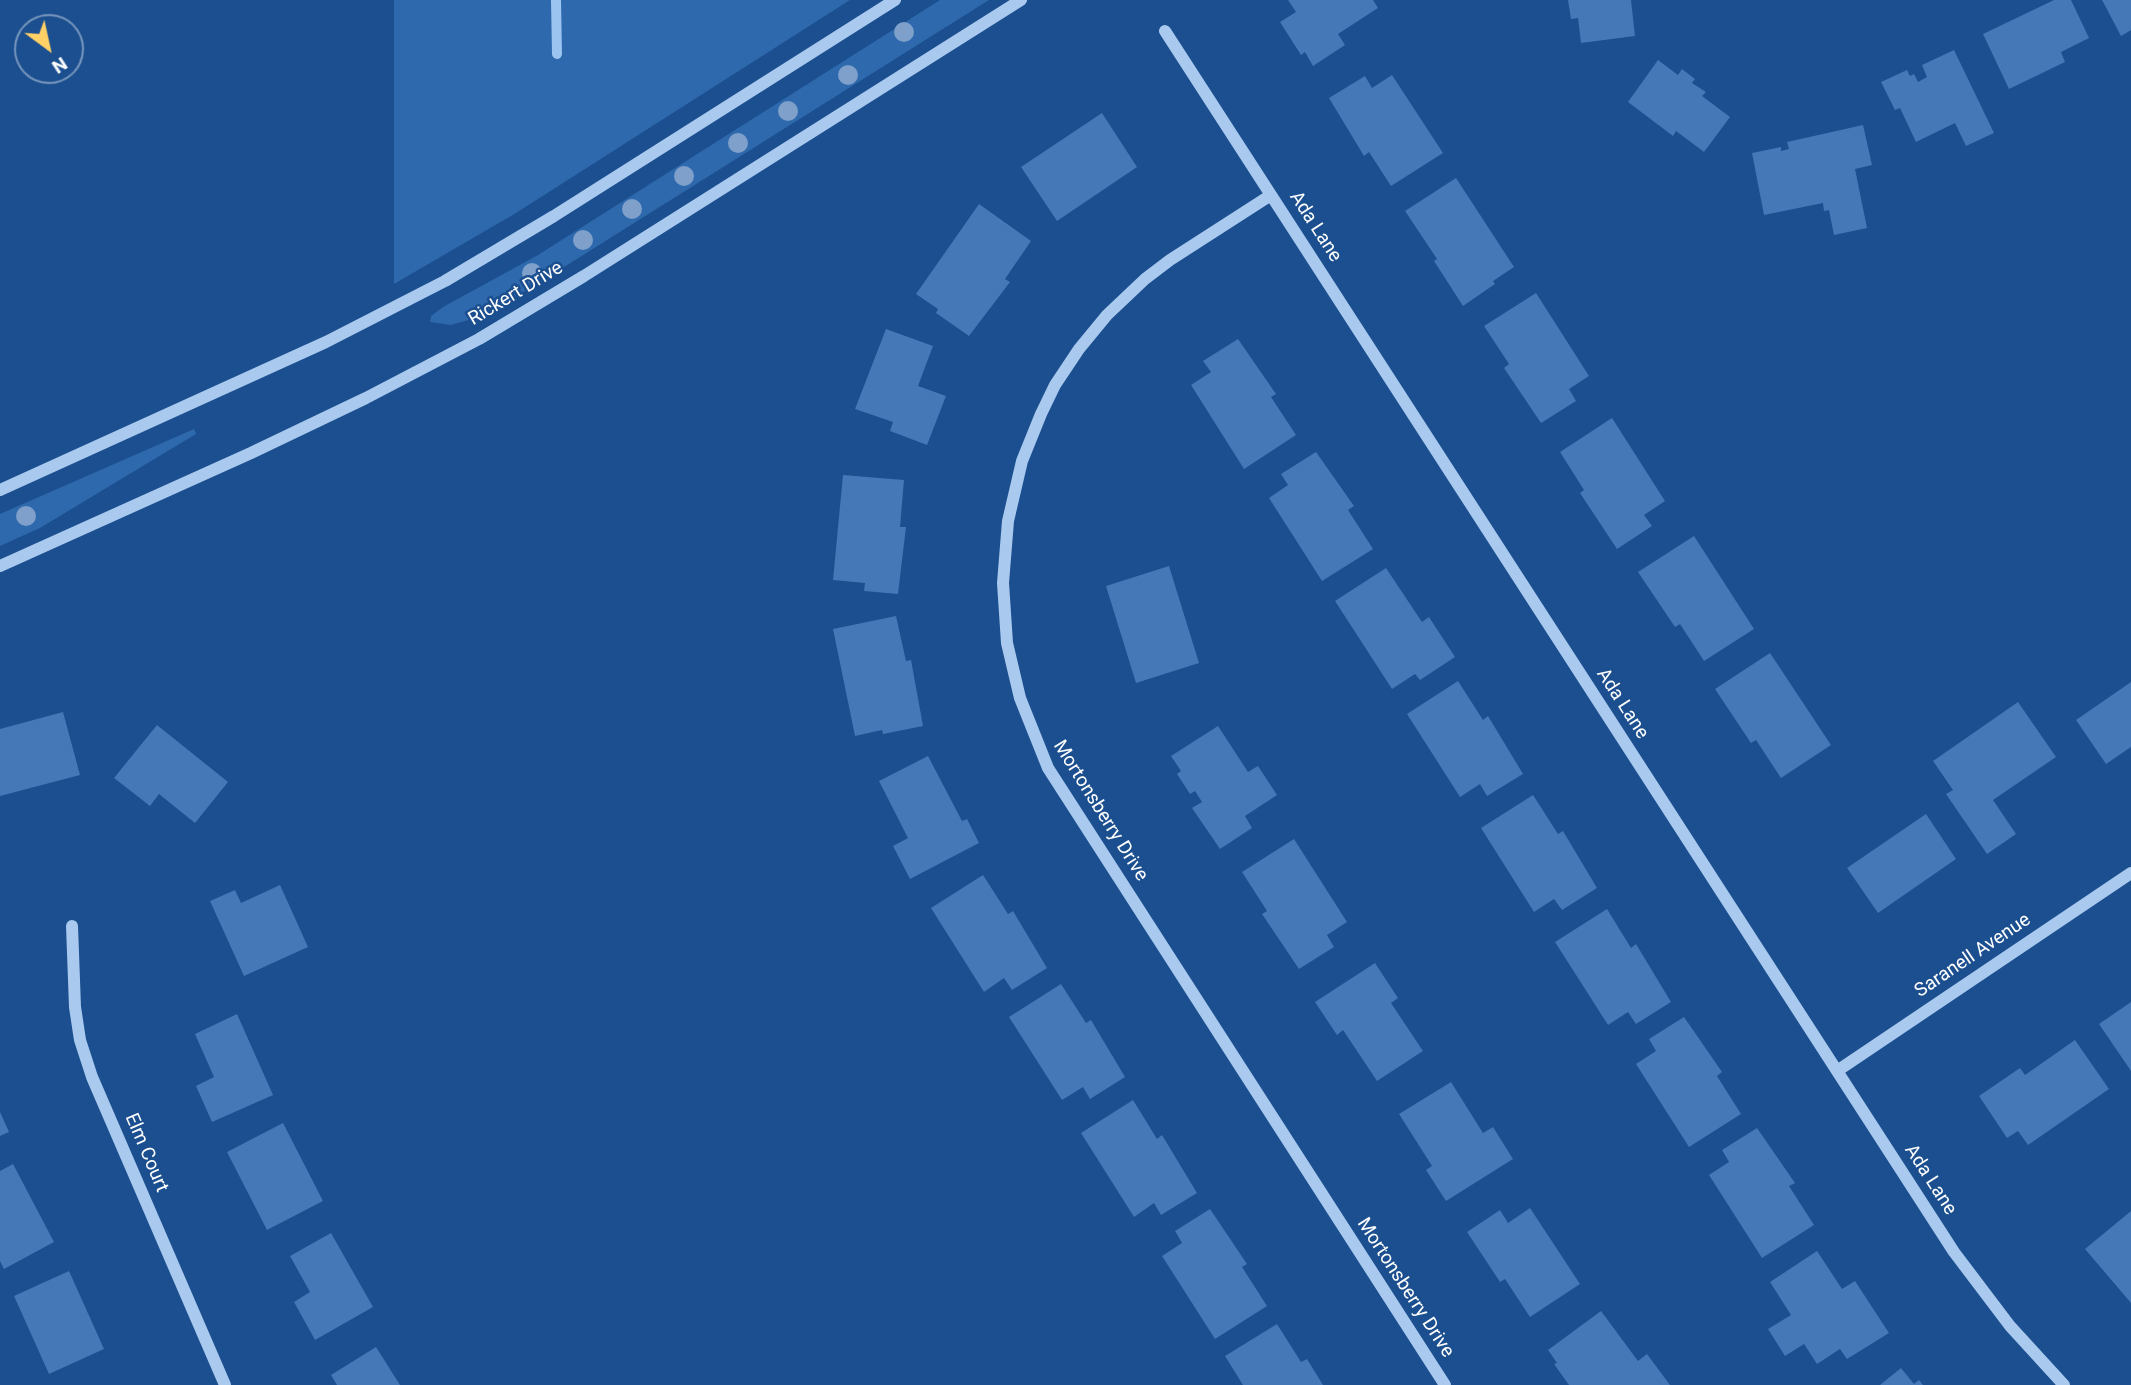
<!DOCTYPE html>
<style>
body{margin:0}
#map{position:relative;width:2131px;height:1385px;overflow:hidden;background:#1b4f8f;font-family:Roboto,sans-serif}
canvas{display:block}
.north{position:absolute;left:14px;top:14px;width:70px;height:70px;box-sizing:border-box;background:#1b4f8f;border:2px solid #7695bc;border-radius:50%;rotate:147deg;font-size:19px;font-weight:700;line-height:28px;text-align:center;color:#fff}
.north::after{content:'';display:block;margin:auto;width:24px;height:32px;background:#ffd166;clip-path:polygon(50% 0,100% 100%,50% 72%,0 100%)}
</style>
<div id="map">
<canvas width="2131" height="1385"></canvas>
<div class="north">N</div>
</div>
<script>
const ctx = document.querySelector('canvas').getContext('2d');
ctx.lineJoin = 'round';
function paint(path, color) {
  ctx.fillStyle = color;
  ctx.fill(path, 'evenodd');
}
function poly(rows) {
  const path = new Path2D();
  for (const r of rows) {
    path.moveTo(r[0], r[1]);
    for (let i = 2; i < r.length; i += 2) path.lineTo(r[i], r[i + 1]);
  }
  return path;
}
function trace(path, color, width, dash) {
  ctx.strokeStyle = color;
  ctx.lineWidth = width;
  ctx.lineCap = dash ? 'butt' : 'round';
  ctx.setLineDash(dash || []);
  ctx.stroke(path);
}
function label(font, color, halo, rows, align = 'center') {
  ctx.font = font + ' Roboto,sans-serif';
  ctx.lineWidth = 5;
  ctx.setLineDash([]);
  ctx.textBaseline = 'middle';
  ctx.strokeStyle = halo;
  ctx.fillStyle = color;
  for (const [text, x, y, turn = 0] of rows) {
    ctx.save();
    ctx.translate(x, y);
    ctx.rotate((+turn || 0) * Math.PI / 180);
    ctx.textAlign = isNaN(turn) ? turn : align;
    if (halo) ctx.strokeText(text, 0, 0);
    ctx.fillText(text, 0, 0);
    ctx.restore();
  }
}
paint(poly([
 [394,0,850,0,516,213,394,284],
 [940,0,989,0,545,279,495,309,472,319,451,325,430,322,431,316,443,307,538,255],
 [194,429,196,434,40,528,0,546,0,514]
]), '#2e69ad');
trace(poly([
 [556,0,557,54]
]), '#9cc4f0', 10);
paint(poly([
 [1288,0,1373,0,1378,8,1338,34,1345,45,1313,66,1305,52,1301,55,1280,22,1296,12],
 [1568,0,1631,0,1635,36,1581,43,1578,18,1571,19],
 [2054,0,2071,0,2089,38,2061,52,2065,62,2009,89,1983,34],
 [2102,0,2131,0,2131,30,2121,36],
 [1954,50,1994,133,1966,146,1955,123,1916,142,1900,108,1895,110,1881,82,1907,70,1910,76,1914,74,1918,82,1927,77,1922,65],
 [1658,60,1678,75,1682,69,1695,79,1692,83,1706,92,1702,96,1730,117,1704,152,1676,131,1673,136,1628,102],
 [1392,75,1443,153,1391,186,1369,152,1364,156,1329,98,1365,76,1372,88],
 [1102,113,1137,167,1057,221,1021,167],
 [1863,125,1872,165,1855,169,1867,228,1834,235,1829,210,1824,211,1823,203,1764,215,1752,153,1781,147,1781,151,1789,149,1787,142],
 [1456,178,1514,267,1493,281,1495,284,1463,306,1434,261,1437,259,1405,211],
 [979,204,1031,241,1005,279,1010,282,969,336,936,313,938,309,916,294],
 [1536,293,1589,376,1569,389,1576,401,1541,423,1504,368,1509,364,1484,326],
 [886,329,933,346,918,386,946,396,927,445,890,431,893,422,855,409],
 [1238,339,1276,394,1271,397,1296,435,1244,469,1191,385,1211,372,1203,361],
 [1612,418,1665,501,1644,515,1652,526,1617,549,1580,493,1584,490,1560,452],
 [1316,452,1354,506,1348,510,1373,549,1322,581,1269,498,1288,485,1281,474],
 [843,475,904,480,900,527,906,527,898,594,864,591,865,583,833,580],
 [1694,536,1754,629,1704,661,1680,624,1675,627,1638,572],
 [1169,566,1199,663,1136,683,1106,586],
 [1386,568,1422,622,1429,617,1455,657,1420,680,1415,674,1392,689,1335,601],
 [896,616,906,661,911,660,923,726,883,734,882,730,855,736,833,629],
 [1770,653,1831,745,1781,778,1756,740,1751,743,1715,689],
 [1458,681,1483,720,1488,716,1523,774,1487,796,1480,784,1460,797,1407,714],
 [2131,682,2131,747,2106,764,2076,720],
 [2018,702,2056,757,1993,800,2016,834,1987,854,1946,794,1953,790,1933,761],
 [63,712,80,775,0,796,0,729],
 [157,725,228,782,195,823,159,794,150,806,114,778],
 [1218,726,1248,772,1258,766,1277,795,1245,816,1252,828,1220,849,1192,808,1202,802,1195,791,1190,794,1177,774,1181,771,1171,756],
 [928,756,962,821,967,819,979,843,910,879,893,846,908,838,879,781],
 [1533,795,1558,834,1563,831,1597,888,1562,910,1554,899,1534,912,1481,828],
 [1926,814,1956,859,1878,913,1847,868],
 [1294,839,1347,922,1327,935,1334,947,1299,969,1262,914,1267,911,1242,872],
 [983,875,1008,914,1013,911,1047,968,1012,990,1004,978,984,992,931,908],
 [280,885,308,947,244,976,210,901,235,890,241,903],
 [1607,909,1631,948,1636,944,1671,1002,1636,1024,1628,1012,1608,1025,1555,942],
 [1375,963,1398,998,1391,1003,1423,1051,1377,1081,1343,1030,1337,1035,1315,1002],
 [1061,984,1086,1023,1091,1020,1125,1077,1090,1099,1083,1087,1062,1100,1009,1017],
 [2131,1002,2131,1071,2099,1024],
 [237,1014,273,1095,212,1122,196,1086,214,1077,195,1034],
 [1684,1017,1722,1072,1717,1076,1741,1114,1689,1147,1636,1064,1656,1051,1649,1039],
 [2075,1040,2109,1089,2028,1145,2018,1131,2007,1138,1979,1096,2020,1068,2025,1075],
 [1451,1082,1483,1133,1493,1127,1513,1159,1446,1201,1426,1170,1432,1166,1399,1114],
 [1133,1100,1157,1139,1162,1135,1197,1193,1161,1215,1154,1203,1134,1217,1081,1133],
 [0,1112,9,1132,0,1136],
 [283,1123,323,1201,267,1230,227,1152],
 [1757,1128,1795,1183,1789,1186,1814,1225,1762,1258,1709,1175,1729,1162,1722,1150],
 [13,1164,54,1242,4,1269,0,1261,0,1171],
 [1530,1208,1580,1284,1530,1317,1505,1279,1500,1282,1467,1232,1500,1210,1508,1223],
 [1210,1209,1247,1264,1242,1267,1267,1306,1215,1339,1162,1256,1182,1243,1175,1231],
 [2131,1211,2131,1303,2085,1249],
 [331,1233,373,1307,315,1340,294,1302,310,1292,290,1256],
 [1817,1251,1842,1289,1855,1281,1889,1333,1847,1359,1840,1349,1817,1364,1804,1344,1785,1356,1768,1329,1791,1315,1770,1282],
 [69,1271,104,1349,49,1374,14,1296],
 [1601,1311,1638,1361,1647,1354,1670,1385,1569,1385,1554,1364,1557,1363,1548,1350],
 [1277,1324,1301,1362,1307,1359,1323,1385,1243,1385,1225,1356],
 [376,1347,400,1385,337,1385,331,1375],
 [1901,1368,1914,1384,1919,1380,1923,1385,1880,1385]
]), '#4478b7');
trace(poly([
 [1165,31,1954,1252,2010,1326,2064,1385],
 [1271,195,1170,260,1145,279,1107,315,1079,349,1055,385,1041,414,1022,461,1008,521,1003,583,1007,643,1020,698,1048,768,1445,1385],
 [0,490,326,342,445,281,554,216,895,0],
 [0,566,251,453,366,398,479,339,584,276,1021,0],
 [72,926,75,1007,80,1040,92,1077,225,1385],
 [1837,1071,2131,873]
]), '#a9c9ee', 12);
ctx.fillStyle = '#7ea0ca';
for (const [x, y] of [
 [904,32],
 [848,75],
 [788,111],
 [738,143],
 [684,176],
 [632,209],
 [583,240],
 [532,273],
 [26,516]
]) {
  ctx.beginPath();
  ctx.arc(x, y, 10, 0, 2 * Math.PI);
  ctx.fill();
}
label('19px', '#fff', '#1b4f8f', [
 ["Ada Lane",1315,227,57],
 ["Rickert Drive",516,294,-31],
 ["Ada Lane",1622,704,57],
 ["Mortonsberry Drive",1100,811,58],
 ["Saranell Avenue",1973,956,-34],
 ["Elm Court",146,1153,67],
 ["Ada Lane",1930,1180,57],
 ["Mortonsberry Drive",1405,1288,57]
]);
</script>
